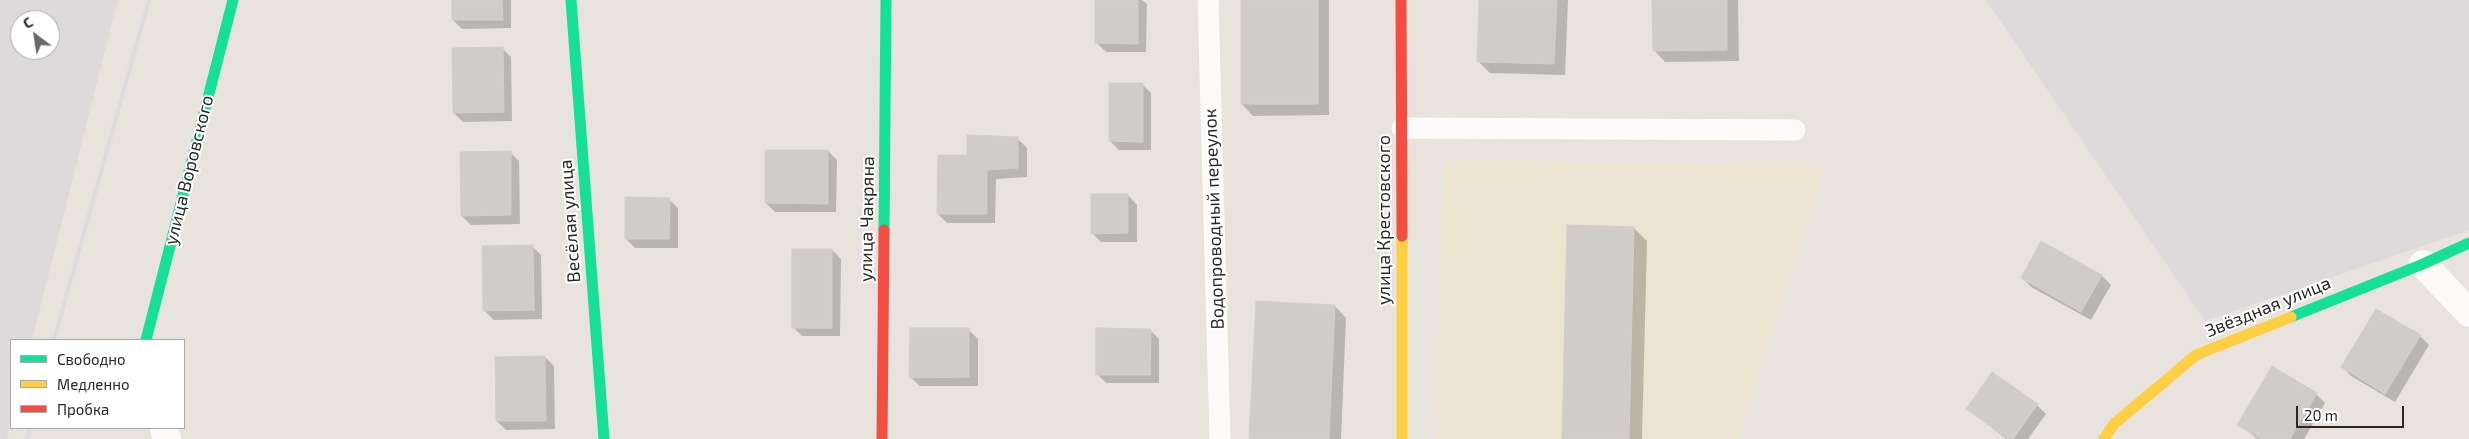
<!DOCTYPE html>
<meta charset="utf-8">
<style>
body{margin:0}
#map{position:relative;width:2469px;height:439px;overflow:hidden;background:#e8e3dc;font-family:"Exo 2",sans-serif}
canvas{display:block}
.legend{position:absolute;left:10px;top:339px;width:175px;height:90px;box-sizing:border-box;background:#fff;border:1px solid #a9a9a9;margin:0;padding:6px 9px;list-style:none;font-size:15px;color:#282828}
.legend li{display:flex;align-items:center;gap:10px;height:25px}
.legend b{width:25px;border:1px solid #a9a9a9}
.north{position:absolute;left:10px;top:10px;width:50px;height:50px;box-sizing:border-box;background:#fff;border:1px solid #a9a9a9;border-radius:50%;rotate:329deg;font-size:14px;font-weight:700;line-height:20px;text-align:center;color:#282828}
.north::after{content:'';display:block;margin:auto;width:18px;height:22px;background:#6b6967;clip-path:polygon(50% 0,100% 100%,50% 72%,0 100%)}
.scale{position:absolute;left:2296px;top:406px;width:108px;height:22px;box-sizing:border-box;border:2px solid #282828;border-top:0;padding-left:6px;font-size:15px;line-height:18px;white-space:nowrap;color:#282828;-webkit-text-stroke:4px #fff;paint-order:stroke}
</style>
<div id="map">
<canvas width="2469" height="439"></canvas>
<ul class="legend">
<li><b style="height:6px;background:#16e098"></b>Свободно</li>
<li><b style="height:6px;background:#ffcf43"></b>Медленно</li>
<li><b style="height:6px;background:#f24e42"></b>Пробка</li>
</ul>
<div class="north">С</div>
<div class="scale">20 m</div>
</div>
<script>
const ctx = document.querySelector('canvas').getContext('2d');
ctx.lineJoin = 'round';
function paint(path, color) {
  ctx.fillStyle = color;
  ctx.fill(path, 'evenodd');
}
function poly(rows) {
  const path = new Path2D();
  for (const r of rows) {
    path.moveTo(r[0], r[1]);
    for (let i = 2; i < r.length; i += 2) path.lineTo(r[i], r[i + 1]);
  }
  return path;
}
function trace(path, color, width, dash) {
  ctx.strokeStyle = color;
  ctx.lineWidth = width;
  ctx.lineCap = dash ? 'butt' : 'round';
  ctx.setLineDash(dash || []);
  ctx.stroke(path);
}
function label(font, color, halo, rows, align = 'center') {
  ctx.font = font + ' "Exo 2",sans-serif';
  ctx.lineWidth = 4;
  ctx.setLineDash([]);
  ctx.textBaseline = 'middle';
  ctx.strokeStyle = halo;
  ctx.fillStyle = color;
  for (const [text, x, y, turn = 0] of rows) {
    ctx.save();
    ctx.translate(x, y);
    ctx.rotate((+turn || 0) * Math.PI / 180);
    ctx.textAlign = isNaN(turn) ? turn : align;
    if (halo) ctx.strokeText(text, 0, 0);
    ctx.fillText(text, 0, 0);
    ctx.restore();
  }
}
paint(poly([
 [0,0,118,0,32,340,11,340,11,421,7,439,0,439],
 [20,20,50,20,50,50,20,50],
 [1986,0,2469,0,2469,230,2205,321]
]), '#dedadc');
paint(poly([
 [1443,161,1825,166,1738,439,1436,439]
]), '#ece3d0');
paint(poly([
 [453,0,511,0,511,28,462,29,453,20],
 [1097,0,1142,0,1147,4,1146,52,1106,52,1097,43],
 [1242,0,1329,0,1329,115,1253,116,1242,104],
 [1480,0,1568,0,1565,75,1490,73,1478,61],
 [1654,0,1738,0,1739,61,1665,62,1654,50],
 [502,48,511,57,512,121,463,122,454,113],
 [1142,84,1151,93,1151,150,1119,150,1110,141],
 [1018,139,1027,148,1027,177,996,179,995,223,947,223,938,214],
 [828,151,837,160,836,212,775,212,766,203],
 [510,152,519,161,520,224,471,225,462,216],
 [1128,195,1137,205,1137,242,1101,242,1092,233],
 [669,199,678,208,678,248,635,248,626,239],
 [1634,228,1647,241,1642,439,1563,439],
 [2042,242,2102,276,2111,285,2091,320,2031,287,2022,277],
 [532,246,541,255,542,319,494,320,485,311],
 [832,250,841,259,840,336,802,336,793,327],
 [1335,306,1346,318,1341,439,1251,439],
 [969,330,978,339,978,386,920,386,910,377],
 [1150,330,1159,339,1159,383,1106,383,1097,374],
 [2420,336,2429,345,2395,402,2351,376,2342,367],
 [545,357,554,366,555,429,506,430,497,421],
 [1992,374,2037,405,2046,414,2028,439,2006,439,1967,408],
 [2316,394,2325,403,2304,439,2257,439,2239,424]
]), '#0003');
const building = poly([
 [452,0,502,0,503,20,452,20,452,0],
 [1095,0,1138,0,1138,44,1095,43,1095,0],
 [1241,0,1318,0,1318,104,1241,104,1241,0],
 [1479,0,1557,0,1554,64,1477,62,1479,0],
 [1652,0,1727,0,1727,50,1653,51,1652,0],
 [503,47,504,112,453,113,452,48,503,47],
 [1109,83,1143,83,1143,142,1109,141,1109,83],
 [967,135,1018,137,1018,168,987,170,987,214,937,214,938,155,967,155,967,135],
 [765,150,828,150,828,204,765,203,765,150],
 [511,151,511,215,461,216,460,152,511,151],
 [1091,194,1128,194,1128,233,1091,234,1091,194],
 [625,197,670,198,669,239,625,239,625,197],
 [1567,225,1634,227,1629,439,1562,439,1567,225],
 [2041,241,2102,275,2081,312,2021,278,2041,241],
 [533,245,534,310,483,311,482,246,533,245],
 [792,249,832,249,832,328,792,328,792,249],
 [1256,301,1335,305,1329,439,1249,439,1256,301],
 [2376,309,2421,335,2385,394,2341,367,2376,309],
 [910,328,969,328,969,377,909,378,910,328],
 [1096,328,1151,329,1150,375,1096,375,1096,328],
 [545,356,546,421,496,421,495,357,545,356],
 [2272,366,2317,393,2290,439,2261,439,2237,425,2272,366],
 [1992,372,2038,404,2013,439,2008,439,1966,409,1992,372]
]);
paint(building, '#d0cdc8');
trace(building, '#d2cfc9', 1);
trace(poly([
 [1208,0,1220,439],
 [1402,128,1795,130]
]), '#fcfbfa', 21);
trace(poly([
 [2423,264,2469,313],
 [164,428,167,439]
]), '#fcfbfa', 28);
trace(poly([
 [571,0,604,439],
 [884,230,886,0],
 [2291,317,2423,264,2469,243],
 [146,340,233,0]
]), '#16e098', 11);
trace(poly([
 [1402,236,1402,439],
 [2104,439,2114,424,2196,355,2291,317]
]), '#ffcf43', 11);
trace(poly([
 [1401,0,1402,236],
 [882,439,884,230]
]), '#f24e42', 11);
trace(poly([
 [48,20,54,0],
 [0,203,40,50],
 [54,340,149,0],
 [27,439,30,428]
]), '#dcdcde', 4);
label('18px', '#282828', '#fff', [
 ["улица Воровского",189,170,-76],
 ["улица Чакряна",867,219,-89],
 ["Водопроводный переулок",1214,219,-92],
 ["улица Крестовского",1384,220,-90],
 ["Весёлая улица",570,221,-94],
 ["Звёздная улица",2268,307,-22]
]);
</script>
